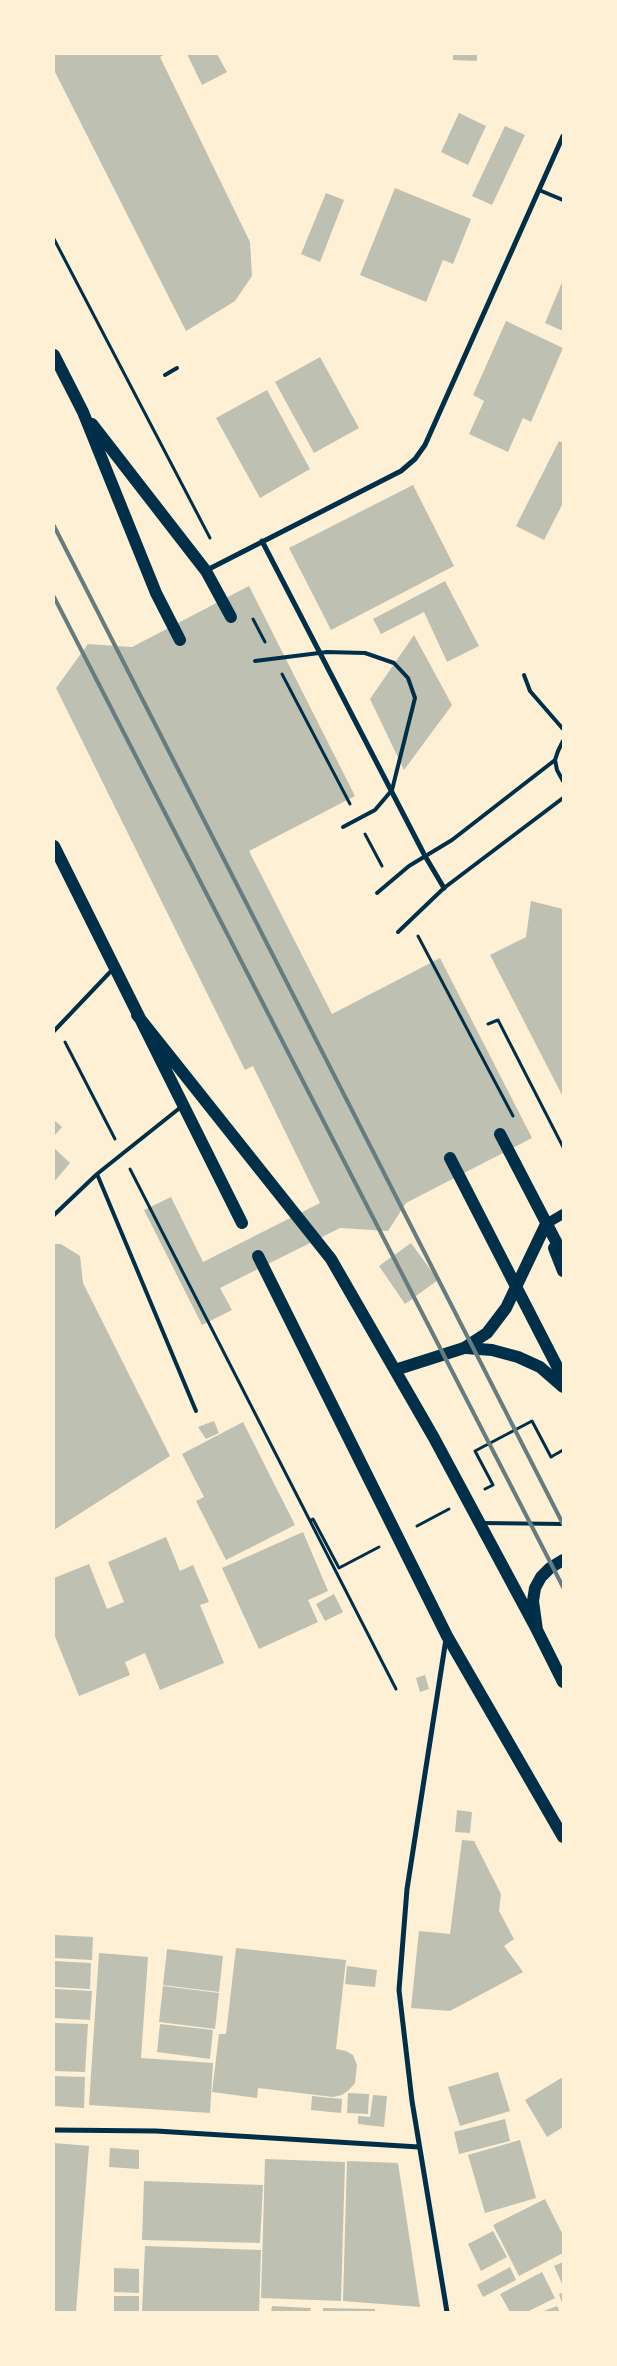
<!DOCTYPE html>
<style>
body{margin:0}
#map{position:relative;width:617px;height:2366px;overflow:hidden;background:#fdf0d5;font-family:Montserrat,sans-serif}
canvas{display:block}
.frame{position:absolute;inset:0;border:55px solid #fdf0d5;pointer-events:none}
</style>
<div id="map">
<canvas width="617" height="2366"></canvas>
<div class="frame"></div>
</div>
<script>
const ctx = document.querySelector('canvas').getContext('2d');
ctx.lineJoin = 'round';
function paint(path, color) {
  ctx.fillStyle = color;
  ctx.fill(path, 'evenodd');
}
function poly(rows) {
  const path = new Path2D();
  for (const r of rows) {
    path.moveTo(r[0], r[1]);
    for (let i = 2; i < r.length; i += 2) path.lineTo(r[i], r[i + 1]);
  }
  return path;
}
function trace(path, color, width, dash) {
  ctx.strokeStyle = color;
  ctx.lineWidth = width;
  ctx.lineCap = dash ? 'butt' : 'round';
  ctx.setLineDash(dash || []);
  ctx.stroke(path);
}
paint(poly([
 [54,54,165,54,160,57,250,242,252,276,235,301,186,331,54,70],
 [187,54,217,54,227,72,202,85],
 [453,54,477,54,477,61,453,60],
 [459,113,486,126,468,165,441,152],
 [505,126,525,135,492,205,472,196],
 [395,188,471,219,453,264,443,260,426,302,360,275],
 [326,193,344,200,320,262,301,254],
 [563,280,563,331,545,323],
 [506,321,563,348,531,422,523,418,508,452,469,434,484,401,473,395],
 [320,357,359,428,314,453,275,382],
 [267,390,310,469,260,498,216,418],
 [559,441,563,443,563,503,544,540,516,526],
 [413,485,454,566,331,630,289,548],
 [445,581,479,646,447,662,424,612,381,634,373,619],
 [249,586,355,796,249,851,332,1014,440,958,532,1138,406,1203,388,1231,340,1228,220,1288,232,1310,202,1325,144,1210,171,1197,203,1262,320,1203,253,1066,245,1070,56,688,88,644,132,647],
 [414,635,452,705,404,770,370,699],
 [531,901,563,909,563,1097,490,955,526,937],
 [54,1120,62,1127,54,1136],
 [54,1148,70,1163,54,1182],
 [411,1243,438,1280,405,1304,379,1266],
 [54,1244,61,1244,80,1256,83,1283,170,1456,54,1530],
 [214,1421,219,1433,206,1439,198,1427],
 [243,1422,295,1525,226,1560,196,1501,204,1497,182,1454],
 [303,1532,328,1591,308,1600,318,1622,259,1649,222,1568],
 [166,1537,180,1571,193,1565,209,1602,200,1605,224,1663,160,1690,145,1653,125,1662,130,1675,79,1696,54,1634,54,1578,89,1564,107,1609,124,1602,108,1562],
 [334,1594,343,1612,325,1621,316,1604],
 [425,1675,429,1689,420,1692,416,1678],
 [457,1810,472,1812,470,1833,455,1832],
 [462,1840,474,1841,501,1894,499,1911,514,1939,504,1946,523,1972,450,2011,411,2008,419,1931,450,1934],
 [54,1935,93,1937,92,1960,54,1958],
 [236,1948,346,1960,336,2049,346,2051,353,2055,357,2065,355,2083,349,2090,342,2095,333,2097,258,2088,257,2098,212,2092,219,2034,226,2034],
 [167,1949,223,1956,219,1992,163,1985],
 [99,1953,148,1957,141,2058,213,2063,210,2113,89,2105],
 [54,1961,91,1963,90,1989,54,1987],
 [347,1966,377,1970,375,1987,345,1984],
 [163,1986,219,1993,215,2029,159,2022],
 [54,1989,92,1991,90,2020,54,2018],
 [54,2023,88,2024,85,2072,54,2071],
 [160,2024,213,2030,210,2059,157,2052],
 [498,2072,510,2111,460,2126,448,2087],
 [54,2076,85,2077,84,2108,54,2106],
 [563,2077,563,2127,547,2137,525,2100],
 [348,2093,369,2094,368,2114,347,2113],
 [373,2095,387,2096,384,2127,358,2124,358,2116,370,2117],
 [312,2096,342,2099,341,2113,311,2110],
 [505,2119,510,2141,459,2154,454,2132],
 [520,2140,536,2198,485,2213,468,2155],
 [54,2143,89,2146,76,2312,54,2312],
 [110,2148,139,2150,139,2169,109,2167],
 [265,2159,345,2162,341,2301,261,2298],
 [347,2161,398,2163,420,2307,343,2301],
 [144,2181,263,2185,260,2243,142,2240],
 [545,2199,563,2235,563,2253,519,2276,493,2225],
 [493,2231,507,2257,481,2271,468,2244],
 [145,2246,261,2250,259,2312,142,2312],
 [563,2262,563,2286,554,2266],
 [510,2267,516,2280,483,2297,477,2285],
 [114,2268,139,2269,139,2293,114,2292],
 [542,2272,555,2298,527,2312,510,2312,500,2294],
 [563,2292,563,2306,559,2294],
 [114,2296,139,2296,139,2312,114,2312],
 [272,2306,311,2308,310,2312,271,2312],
 [557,2306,560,2312,541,2312],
 [323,2308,375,2309,375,2312,323,2312]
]), '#bec0b2');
trace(poly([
 [54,239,210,538],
 [253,619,265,642],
 [282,674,350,804],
 [365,834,382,866],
 [418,936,513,1116],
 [488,1024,498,1020,563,1147],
 [65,1042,115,1139],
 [130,1169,396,1689],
 [485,1489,493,1485,475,1451,532,1421,551,1457,563,1450],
 [310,1521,313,1519,339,1568,379,1547],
 [417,1526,449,1509]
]), '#003049', 3);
trace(poly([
 [539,190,563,200],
 [165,375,177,368],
 [255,661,327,652,365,653,394,663,408,678,415,698,392,790,375,810,343,827],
 [524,675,530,691,563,729],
 [563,741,558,751,555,760,557,770,563,781],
 [377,893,409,866,452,840,555,760],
 [398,932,444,888,563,798],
 [54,1031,113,969],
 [97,1174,196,1411],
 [54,1215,97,1174,181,1107],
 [483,1523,563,1524]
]), '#003049', 4);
trace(poly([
 [262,541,425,856,444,888],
 [207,570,401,471,415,459,425,445,563,136],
 [446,1639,407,1889,399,1990,412,2101,447,2312],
 [54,2130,156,2131,419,2147]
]), '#003049', 5);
trace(poly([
 [546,1224,563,1214]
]), '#003049', 10);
trace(poly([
 [54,355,83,412,156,593,180,640],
 [92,424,206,571,231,617],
 [54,846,242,1223],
 [137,1015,331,1259,434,1438,537,1630],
 [500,1134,563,1255],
 [450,1158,563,1378],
 [554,1248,563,1271],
 [258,1256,447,1636,563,1837],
 [466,1348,492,1350,518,1357,540,1367,563,1387],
 [395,1370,464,1348,487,1333,506,1308,546,1224],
 [563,1560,550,1568,541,1577,535,1588,533,1601,537,1630,563,1682]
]), '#003049', 12);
trace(poly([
 [54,526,563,1524],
 [54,597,563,1587]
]), '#657d81', 4);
</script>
